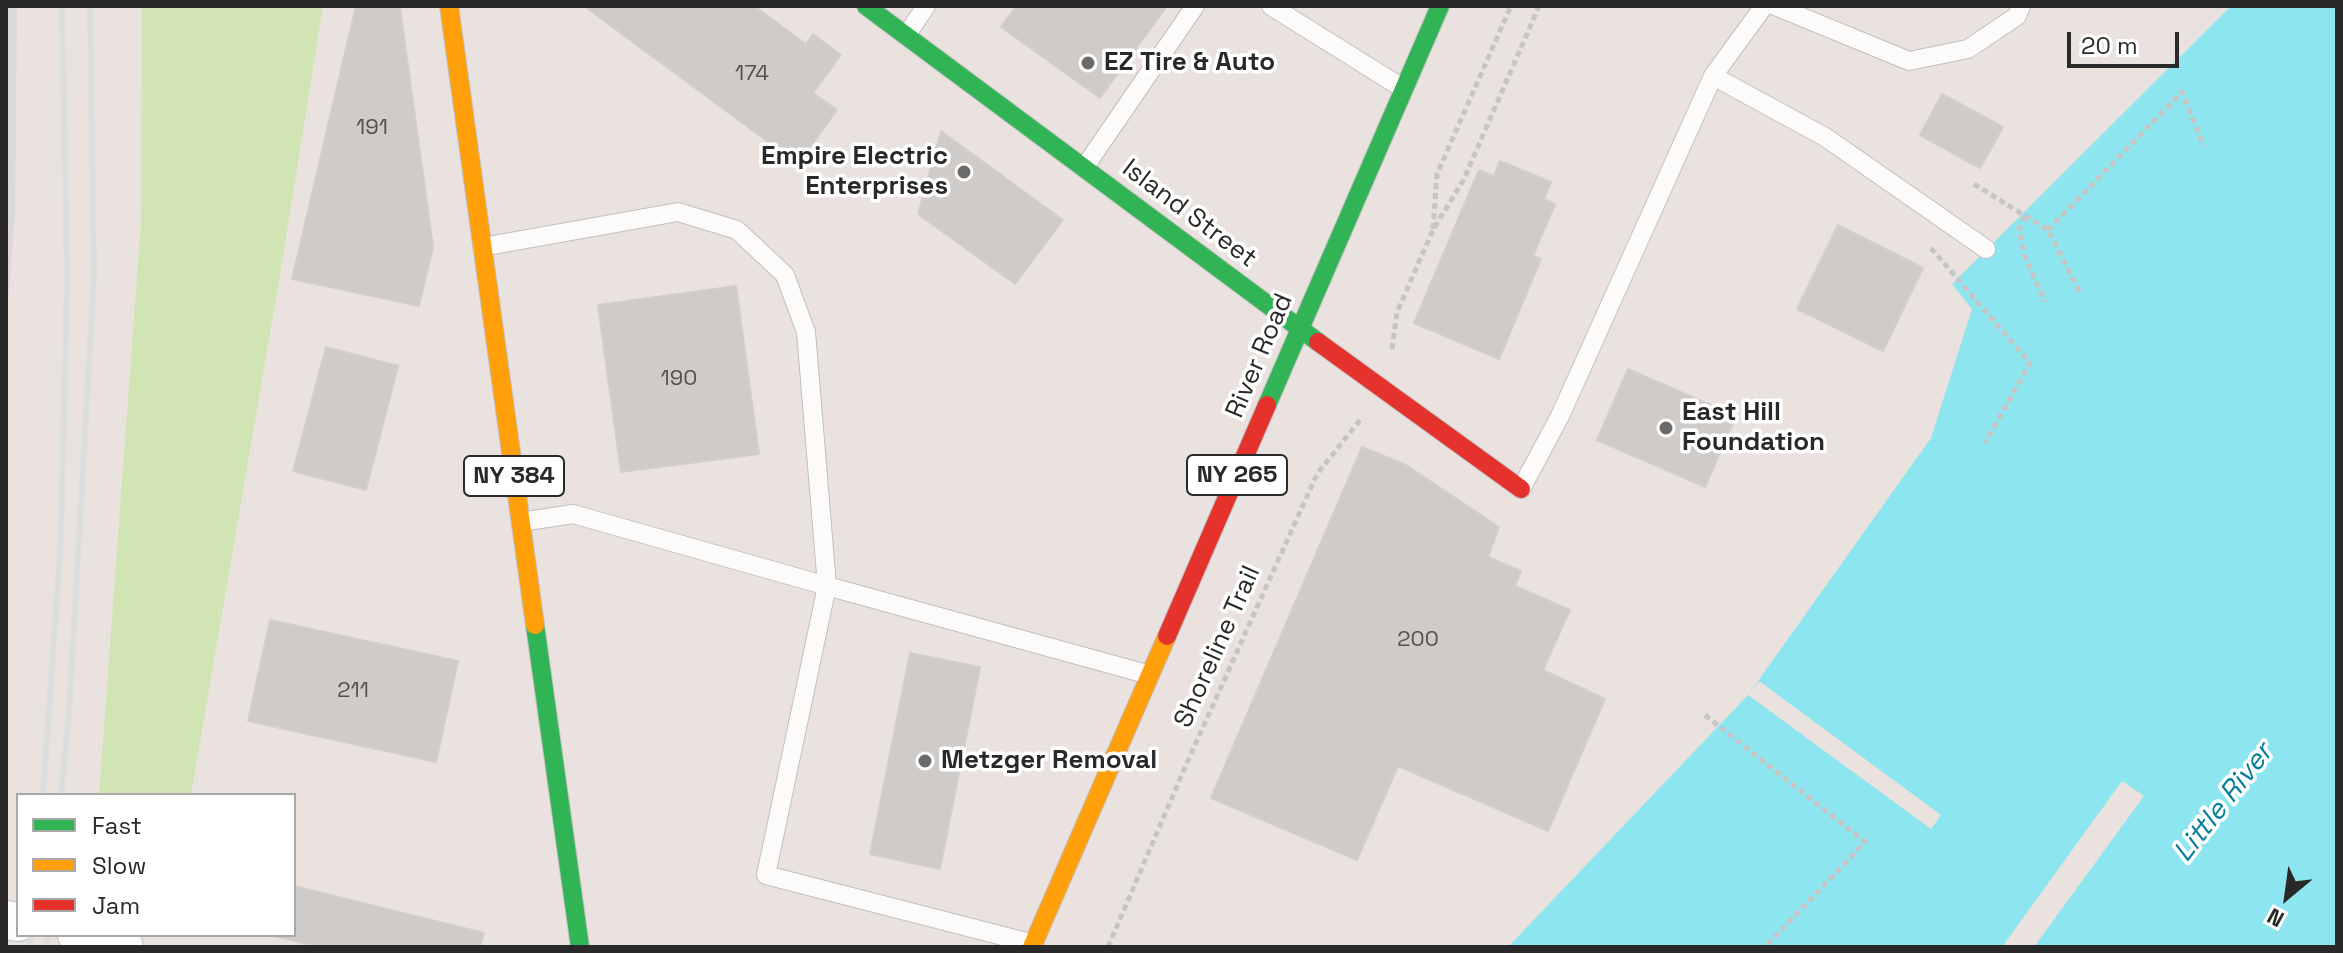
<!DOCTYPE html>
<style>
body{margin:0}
#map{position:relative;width:2343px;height:953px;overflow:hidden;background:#e9e2de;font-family:"Space Grotesk",sans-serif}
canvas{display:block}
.frame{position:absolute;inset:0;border:8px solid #292929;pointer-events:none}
.legend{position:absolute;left:16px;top:793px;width:280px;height:144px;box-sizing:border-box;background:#fff;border:2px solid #a9a9a9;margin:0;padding:10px 14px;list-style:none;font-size:24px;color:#292929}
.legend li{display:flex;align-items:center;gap:16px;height:40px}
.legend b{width:40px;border:2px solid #a9a9a9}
.north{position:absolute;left:2247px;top:857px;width:80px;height:80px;-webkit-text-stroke:6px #fff;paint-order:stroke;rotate:209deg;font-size:22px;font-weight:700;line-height:32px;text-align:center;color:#292929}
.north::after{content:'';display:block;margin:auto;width:28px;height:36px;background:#292929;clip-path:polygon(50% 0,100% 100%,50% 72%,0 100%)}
.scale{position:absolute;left:2067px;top:32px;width:112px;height:36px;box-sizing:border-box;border:4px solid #292929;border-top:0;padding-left:10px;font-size:24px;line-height:28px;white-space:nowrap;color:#292929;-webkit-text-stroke:6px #fff;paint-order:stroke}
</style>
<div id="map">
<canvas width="2343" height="953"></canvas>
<div class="frame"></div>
<ul class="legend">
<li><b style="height:10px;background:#30b455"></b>Fast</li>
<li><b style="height:10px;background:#ff9f0a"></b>Slow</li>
<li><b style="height:10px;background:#e5322d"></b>Jam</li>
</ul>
<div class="north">N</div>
<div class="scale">20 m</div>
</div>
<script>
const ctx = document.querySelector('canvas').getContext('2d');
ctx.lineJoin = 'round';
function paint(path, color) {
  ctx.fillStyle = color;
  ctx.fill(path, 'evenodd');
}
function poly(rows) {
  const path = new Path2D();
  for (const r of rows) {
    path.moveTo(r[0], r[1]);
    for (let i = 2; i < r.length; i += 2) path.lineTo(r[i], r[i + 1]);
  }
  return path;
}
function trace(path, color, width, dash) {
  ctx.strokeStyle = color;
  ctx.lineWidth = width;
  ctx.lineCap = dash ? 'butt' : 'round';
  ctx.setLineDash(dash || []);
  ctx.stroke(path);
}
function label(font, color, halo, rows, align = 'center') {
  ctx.font = font + ' "Space Grotesk",sans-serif';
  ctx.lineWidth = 7;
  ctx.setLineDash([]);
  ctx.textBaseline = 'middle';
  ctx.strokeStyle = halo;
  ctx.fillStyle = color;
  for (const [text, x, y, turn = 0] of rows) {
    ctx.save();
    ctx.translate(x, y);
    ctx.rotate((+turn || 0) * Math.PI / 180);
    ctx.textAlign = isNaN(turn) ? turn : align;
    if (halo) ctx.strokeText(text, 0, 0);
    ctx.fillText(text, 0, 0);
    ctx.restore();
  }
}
paint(poly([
 [6,6,17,6,15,213,6,326]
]), '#dbd7da');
paint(poly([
 [142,6,323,6,281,269,191,795,99,795,141,222]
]), '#d1e5b4');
paint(poly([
 [2231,6,2337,6,2337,947,1508,947,1748,695,1931,438,1972,309,1952,284]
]), '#8de6ef');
paint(poly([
 [1759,681,1941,815,1931,829,1748,695],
 [2122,781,2144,796,2034,947,2002,947]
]), '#e9e2de');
const building = poly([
 [356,6,400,8,433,247,419,306,292,279,356,6],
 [584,6,754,6,806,44,813,34,841,55,813,93,837,110,798,164,584,6],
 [1016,6,1167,6,1100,98,1001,27,1016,6],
 [1942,94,2003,127,1980,168,1920,135,1942,94],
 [941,131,1063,220,1015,284,918,214,941,131],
 [1500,161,1551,182,1544,199,1555,204,1533,256,1541,259,1499,359,1414,323,1479,170,1494,176,1500,161],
 [1838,225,1923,268,1883,351,1797,309,1838,225],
 [736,286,759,454,621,472,598,305,736,286],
 [326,347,398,366,366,490,293,471,326,347],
 [1628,369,1736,416,1705,487,1597,440,1628,369],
 [1362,447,1406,465,1499,527,1488,557,1521,571,1515,586,1570,610,1543,670,1605,699,1548,831,1398,766,1357,860,1211,798,1362,447],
 [270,620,458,661,436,762,248,721,270,620],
 [910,653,980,667,940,869,870,854,910,653],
 [294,886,484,933,480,947,319,947,274,936,294,935,294,886]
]);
paint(building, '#cfcbc8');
trace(building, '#d4cecb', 2);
const lane = poly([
 [1271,6,1404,89],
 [1775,6,1909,61,1968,49,2017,16,2021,6],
 [906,36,926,6],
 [1713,76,1825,137,1986,249],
 [1084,168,1195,6],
 [482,247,678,212,737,230,785,275,806,332,827,586,573,514,521,522],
 [1521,489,1560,416,1713,76,1764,6],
 [1034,944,766,875,827,586,1150,675]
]);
const street = poly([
 [6,920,18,922],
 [77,935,124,947]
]);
const fast = poly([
 [866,6,1318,342],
 [1267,405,1440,6],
 [535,625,580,947]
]);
const slow = poly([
 [449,6,535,625],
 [1032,947,1167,636]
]);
const jam = poly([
 [1318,342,1521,489],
 [1167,636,1267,405]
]);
trace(lane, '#c1bfc0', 20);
trace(street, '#c1bfc0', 40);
trace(fast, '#c1bfc0', 20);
trace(slow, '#c1bfc0', 20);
trace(jam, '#c1bfc0', 20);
trace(poly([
 [1974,184,2048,230,2080,293],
 [2025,216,2019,230,2025,257,2045,302],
 [1433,229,1437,174,1511,6],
 [2048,230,2182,92,2204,147],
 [1931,248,2030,363,1985,443],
 [1392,349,1397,312,1433,230,1464,179,1539,6],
 [1705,715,1865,842,1765,947],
 [1108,947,1186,765,1317,474,1360,420]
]), '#c6c5c5', 5, [6, 4]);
trace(lane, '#fcfbfa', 18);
trace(street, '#fcfbfa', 38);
trace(fast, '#30b455', 18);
trace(slow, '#ff9f0a', 18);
trace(jam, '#e5322d', 18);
trace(poly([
 [43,795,61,538,67,279,62,6],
 [61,795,69,713,94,276,90,6],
 [30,947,31,935],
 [47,947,48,935]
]), '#dcddde', 6);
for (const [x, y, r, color] of [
 [1088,63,8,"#6c6a68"],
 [964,172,8,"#6c6a68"],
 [1666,428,8,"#6c6a68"],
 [925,761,8,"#6c6a68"]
]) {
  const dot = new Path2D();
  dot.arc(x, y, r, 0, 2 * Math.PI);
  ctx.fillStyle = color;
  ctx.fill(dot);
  trace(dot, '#fff', 3);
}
label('22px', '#535252', null, [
 ["174",752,74],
 ["191",372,128],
 ["190",679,379],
 ["200",1418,640],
 ["211",353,691]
]);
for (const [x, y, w] of [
 [1237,475,100],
 [514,476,100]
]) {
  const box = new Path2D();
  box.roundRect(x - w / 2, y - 20, w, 40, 6);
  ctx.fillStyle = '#fff';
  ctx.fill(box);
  trace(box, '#292929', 2);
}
label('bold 24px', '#292929', null, [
 ["NY 265",1237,475],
 ["NY 384",514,476]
]);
label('bold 26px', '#292929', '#fff', [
 ["EZ Tire & Auto",1104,63],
 ["Empire Electric",948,157,"right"],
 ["Enterprises",948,187,"right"],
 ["East Hill",1682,413],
 ["Foundation",1682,443],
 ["Metzger Removal",941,761]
], 'left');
label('26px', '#292929', '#fff', [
 ["Island Street",1189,214,37],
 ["River Road",1260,356,-67],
 ["Shoreline Trail",1218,647,-66]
]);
label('italic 28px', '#067f9b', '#fff', [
 ["Little River",2224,803,-52]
]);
</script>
